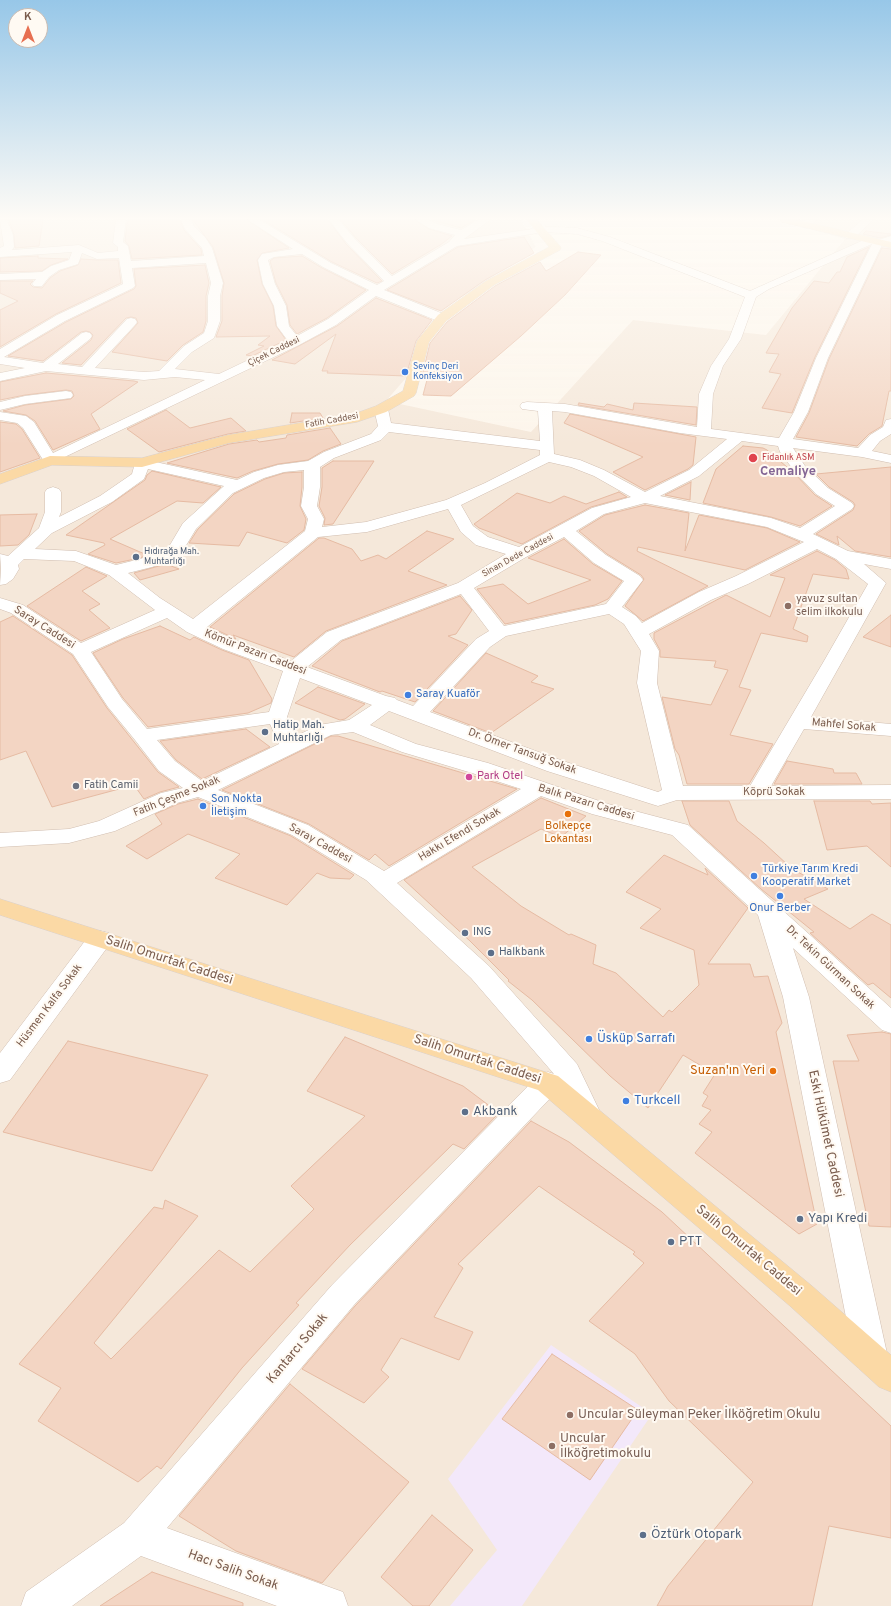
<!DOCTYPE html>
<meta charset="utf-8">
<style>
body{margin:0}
#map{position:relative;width:891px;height:1606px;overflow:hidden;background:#fdf6ec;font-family:Overpass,sans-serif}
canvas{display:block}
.north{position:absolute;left:8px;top:8px;width:40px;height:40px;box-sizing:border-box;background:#fffaf3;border:1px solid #cabbb1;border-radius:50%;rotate:0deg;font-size:11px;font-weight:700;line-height:16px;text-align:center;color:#7a5c4d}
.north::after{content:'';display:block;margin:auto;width:14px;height:18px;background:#e76f51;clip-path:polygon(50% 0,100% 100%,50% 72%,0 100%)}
</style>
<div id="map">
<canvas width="891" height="1606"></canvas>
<div class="north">K</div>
</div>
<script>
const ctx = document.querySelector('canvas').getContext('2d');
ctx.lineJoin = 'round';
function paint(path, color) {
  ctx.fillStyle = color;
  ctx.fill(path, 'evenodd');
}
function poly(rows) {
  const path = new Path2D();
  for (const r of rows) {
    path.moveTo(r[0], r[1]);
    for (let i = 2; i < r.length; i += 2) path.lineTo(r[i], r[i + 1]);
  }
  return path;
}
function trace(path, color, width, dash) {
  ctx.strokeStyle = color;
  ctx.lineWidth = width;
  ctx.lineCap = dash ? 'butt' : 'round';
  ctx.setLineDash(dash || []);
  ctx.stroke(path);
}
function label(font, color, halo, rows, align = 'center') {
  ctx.font = font + ' Overpass,sans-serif';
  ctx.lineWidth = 4;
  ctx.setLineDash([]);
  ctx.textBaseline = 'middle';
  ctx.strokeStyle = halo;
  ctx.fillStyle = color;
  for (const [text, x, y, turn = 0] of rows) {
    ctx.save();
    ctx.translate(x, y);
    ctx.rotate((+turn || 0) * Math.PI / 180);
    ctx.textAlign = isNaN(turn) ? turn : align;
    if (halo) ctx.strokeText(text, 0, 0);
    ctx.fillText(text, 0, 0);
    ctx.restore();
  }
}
paint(poly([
 [0,220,521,220,536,247,472,291,421,320,406,378,386,401,531,432,633,320,766,335,845,239,781,220,891,220,891,1606,0,1606]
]), '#f5e8da');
paint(poly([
 [551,1345,652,1414,522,1606,450,1606,497,1550,448,1479]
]), '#f3e8fa');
const building = poly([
 [9,220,43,220,39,246,15,248,14,235,9,220],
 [129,220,180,220,184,230,201,249,202,255,132,259,129,246,125,241,127,224,129,220],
 [193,220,247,220,289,248,262,253,257,260,262,284,273,306,276,326,286,340,252,356,246,355,264,346,258,345,270,336,216,337,222,321,222,296,224,283,213,247,193,220],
 [263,220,328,220,346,244,382,281,377,283,332,262,263,220],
 [341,220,415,220,429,229,452,236,439,246,440,245,392,274,356,238,341,220],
 [432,220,475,220,461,228,432,220],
 [866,231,891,234,891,235,880,238,863,234,866,231],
 [524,237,534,253,485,280,441,311,387,290,458,247,524,237],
 [869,247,815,357,792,413,762,408,781,374,769,372,779,354,766,353,792,308,814,281,829,283,837,272,840,272,847,257,869,247],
 [882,248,891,249,891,391,889,391,882,426,869,434,857,446,796,437,809,413,829,359,882,248],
 [578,252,601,255,565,295,521,336,451,396,423,395,428,376,422,376,430,343,447,322,495,286,540,262,546,271,578,252],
 [38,256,38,258,68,259,51,265,42,271,0,272,0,258,38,256],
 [302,256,322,268,366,290,327,318,297,334,290,325,287,305,276,283,270,261,274,258,302,256],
 [81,259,97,260,118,260,121,283,56,314,0,347,0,310,18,301,0,293,0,281,33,281,30,284,33,287,42,288,50,278,60,271,78,265,81,259],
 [205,265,209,283,206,296,206,321,203,332,183,345,167,361,112,352,138,323,136,318,131,317,126,318,81,365,62,363,91,340,93,335,90,332,86,331,81,332,43,361,8,356,66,322,134,289,136,286,134,269,205,265],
 [376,298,432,320,416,341,406,376,327,373,328,371,322,371,336,334,295,364,272,360,337,326,376,298],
 [46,373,134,381,138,382,91,414,100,429,53,450,35,421,26,415,3,411,25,405,71,399,74,396,72,391,66,390,25,395,0,400,0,382,46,373],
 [579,403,604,407,607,404,633,410,634,403,697,407,696,425,578,405,579,403],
 [166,410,190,428,231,418,246,431,228,434,159,452,127,429,166,410],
 [292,413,320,413,323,418,290,423,292,413],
 [570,414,696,437,693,465,688,469,645,490,613,472,643,457,564,423,570,414],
 [0,422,16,424,22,429,40,458,0,472,0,422],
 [330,428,341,444,323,451,308,460,278,464,253,471,237,478,167,463,229,444,257,440,259,442,286,438,287,435,330,428],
 [743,446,763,448,767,450,794,473,815,495,832,506,800,526,771,517,703,503,716,469,743,446],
 [333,461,374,461,333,524,324,525,325,518,319,506,322,487,322,468,333,461],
 [891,467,891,557,855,551,837,536,839,545,816,534,853,510,855,505,853,502,829,487,816,474,891,467],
 [152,471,221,487,203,503,177,501,110,539,147,555,140,558,116,563,88,554,105,545,104,543,66,535,145,480,147,475,152,471],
 [302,472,302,487,300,506,306,519,304,530,287,543,247,532,239,546,189,543,198,529,234,494,265,479,284,473,302,472],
 [691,482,690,500,665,495,691,482],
 [619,492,627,497,591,507,522,544,479,528,474,524,517,493,550,503,564,496,586,504,619,492],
 [645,505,689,513,685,551,699,515,767,528,800,542,745,570,638,547,637,551,708,586,643,621,625,606,644,579,641,575,607,554,579,531,605,515,645,505],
 [37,514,29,535,18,545,0,546,0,515,37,514],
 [427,531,454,539,408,571,447,585,326,631,294,657,233,635,236,639,210,627,319,538,324,538,352,549,361,561,378,555,386,559,427,531],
 [564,539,593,564,622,581,608,599,595,605,505,624,477,589,503,584,528,604,591,580,528,558,564,539],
 [817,551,835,560,846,569,849,579,813,574,793,629,808,636,807,642,761,633,739,687,751,690,730,735,773,744,749,784,687,784,679,755,675,749,662,697,711,705,728,670,714,667,716,661,660,657,660,650,654,639,654,633,726,595,770,617,785,578,770,575,817,551],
 [166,564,179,569,140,580,134,573,166,564],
 [86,567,107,576,82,591,100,604,89,610,110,628,81,641,27,606,86,567],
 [460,596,472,610,456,634,448,636,468,645,415,702,382,691,380,692,312,666,342,641,460,596],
 [891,615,891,647,863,637,891,615],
 [13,616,72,655,107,708,158,772,179,787,160,792,144,799,134,785,52,807,26,751,0,760,0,622,13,616],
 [160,626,190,640,194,637,222,650,249,660,272,699,271,703,248,713,148,727,123,698,93,653,123,639,160,626],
 [486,653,538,676,531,682,554,689,491,733,433,711,486,653],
 [318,687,365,704,345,719,340,720,295,703,318,687],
 [246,729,270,747,202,779,176,760,160,741,246,729],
 [331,736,338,736,517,789,389,866,375,854,369,860,309,824,222,790,331,736],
 [787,761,833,769,834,773,856,773,862,784,774,784,787,761],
 [541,798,586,816,561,837,541,829,472,867,521,906,569,935,571,934,596,945,593,964,616,973,663,1017,669,1010,672,1012,699,985,694,950,640,928,661,909,626,892,664,855,708,875,705,868,748,908,708,964,750,964,754,977,768,976,782,1023,776,1032,817,1224,799,1234,695,1153,712,1132,699,1124,711,1110,702,1106,708,1096,703,1093,715,1074,683,1055,648,1108,610,1076,532,1000,508,981,509,980,470,941,404,880,541,798],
 [198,799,291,836,354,875,350,879,330,878,317,873,287,905,215,878,240,854,188,834,147,859,126,846,162,824,155,814,178,804,198,799],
 [682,801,729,801,737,821,764,843,789,866,789,867,828,889,804,899,850,929,872,914,891,925,891,998,873,983,868,985,810,933,814,932,761,889,690,825,682,801],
 [814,801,870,801,872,804,891,803,891,867,867,846,827,850,814,801],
 [882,1032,891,1034,891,1227,869,1226,833,1061,859,1061,847,1035,882,1032],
 [345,1037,463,1086,499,1113,464,1149,453,1144,350,1245,296,1303,299,1305,242,1368,161,1469,157,1466,138,1482,38,1421,61,1388,19,1364,154,1207,163,1209,165,1200,198,1216,94,1343,111,1359,219,1250,250,1272,314,1209,291,1186,365,1116,307,1091,345,1037],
 [68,1041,208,1075,152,1171,3,1132,68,1041],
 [531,1121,569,1142,662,1212,891,1426,891,1538,829,1526,812,1606,657,1606,668,1586,753,1482,669,1401,635,1354,589,1321,644,1263,633,1254,635,1252,539,1186,458,1264,463,1268,434,1317,473,1332,459,1360,401,1338,381,1370,389,1377,364,1403,302,1369,355,1306,531,1121],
 [552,1354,638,1410,590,1480,502,1419,552,1354],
 [290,1384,409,1482,322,1583,236,1551,179,1516,290,1384],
 [432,1515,473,1550,429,1606,413,1606,381,1577,432,1515],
 [152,1572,243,1603,243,1606,100,1606,152,1572]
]);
paint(building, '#f3d5c3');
trace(building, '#e6bba3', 1);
const minor = poly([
 [0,220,7,220,13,235,14,247,12,250,79,245,98,253,118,251,118,247,113,243,116,220,126,220,123,242,128,246,131,261,204,256,202,248,185,229,181,220,191,220,194,226,205,237,212,248,223,283,220,296,220,321,214,338,192,352,175,369,219,374,288,341,277,326,274,306,263,284,258,260,262,254,293,249,248,220,260,220,331,263,377,285,384,281,347,243,329,220,339,220,355,239,392,276,449,242,455,235,429,228,416,220,429,220,437,224,461,230,478,220,490,220,464,239,533,229,538,226,577,228,610,237,750,291,866,239,870,238,875,241,891,236,891,242,882,245,828,358,808,412,793,439,858,448,870,435,883,427,886,420,891,419,891,434,880,441,872,451,891,455,891,463,862,457,793,448,805,466,828,488,852,503,854,506,852,509,813,534,848,551,891,559,891,569,864,564,886,583,811,717,891,724,891,736,804,729,771,786,891,785,891,799,677,800,658,806,547,771,389,711,370,725,416,744,488,763,608,804,688,825,891,1008,891,1033,882,1030,793,948,809,997,888,1358,883,1369,871,1373,859,1369,854,1358,783,997,758,915,672,835,592,814,541,796,397,883,489,966,577,1064,602,1116,598,1124,588,1127,578,1124,560,1086,558,1090,354,1305,167,1528,343,1592,348,1606,277,1606,141,1556,72,1606,21,1606,26,1592,124,1523,332,1285,538,1076,548,1072,554,1074,471,978,366,880,292,835,198,797,177,803,115,831,69,843,0,847,0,833,69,829,99,821,161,793,183,788,159,771,135,740,108,707,73,654,11,613,0,609,0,598,23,605,81,643,155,610,109,575,74,561,24,559,18,565,19,569,13,579,6,584,0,585,1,569,0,554,8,556,39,528,45,512,45,492,47,489,53,487,59,489,61,492,61,512,59,517,100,496,132,474,135,463,137,460,142,459,237,480,254,472,278,465,308,461,324,452,371,434,378,426,374,409,376,406,381,405,386,406,388,409,391,423,540,441,538,411,522,409,520,406,522,403,527,402,565,404,697,427,699,394,711,366,729,339,745,297,602,241,577,234,544,232,457,246,384,290,446,315,448,318,446,321,438,321,376,296,336,325,299,345,50,464,45,463,23,428,17,423,0,420,0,412,26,416,34,422,53,453,205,380,175,377,144,380,46,371,0,381,0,373,25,368,0,364,0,349,57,315,123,284,119,258,97,259,82,253,78,264,59,270,49,277,42,286,34,286,32,284,36,279,0,280,0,274,42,272,51,266,69,260,72,252,0,257,0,248,4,246,0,220],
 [872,244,816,358,794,412,779,438,711,429,713,394,723,366,741,339,756,297,769,289,872,244],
 [302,254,323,267,369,290,328,319,297,336,289,326,286,306,275,284,268,260,274,257,302,254],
 [206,263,211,283,208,296,208,321,204,333,184,346,159,371,144,372,95,368,135,325,137,322,135,319,131,318,127,319,82,367,58,364,90,339,92,336,90,333,86,332,82,333,43,363,4,357,65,321,133,288,135,286,132,268,206,263],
 [552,411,565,412,680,433,727,439,689,470,645,492,604,470,580,460,554,454,552,411],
 [389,432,540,450,540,455,485,483,446,500,366,522,322,527,324,519,317,506,320,487,320,467,334,458,381,440,389,432],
 [742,441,778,446,780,452,795,472,816,494,835,506,800,528,771,518,660,496,699,476,742,441],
 [549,462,571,467,594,476,631,497,592,508,519,547,488,537,473,526,461,505,549,462],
 [148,469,224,486,183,523,167,550,140,559,116,565,76,551,35,549,52,533,112,502,144,479,148,469],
 [304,470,304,487,301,506,308,519,305,531,193,619,160,598,128,573,152,567,179,557,196,529,233,493,264,478,284,472,304,470],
 [645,503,767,527,804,542,736,576,699,592,642,623,636,616,622,607,643,580,640,576,606,555,576,531,604,514,645,503],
 [448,509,461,532,476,545,506,554,458,583,327,632,291,661,237,641,207,627,318,537,367,532,448,509],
 [564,537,594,563,624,581,606,604,504,626,474,588,526,557,564,537],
 [817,549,836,559,868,584,824,661,750,786,683,786,657,683,659,651,649,634,711,600,748,584,817,549],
 [461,594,489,631,476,639,413,706,397,700,395,698,386,696,307,667,341,640,461,594],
 [609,614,624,624,641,651,637,683,662,790,658,792,563,761,430,712,490,647,506,636,609,614],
 [167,618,187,632,223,649,283,671,269,712,147,729,122,699,91,652,167,618],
 [300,678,372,705,349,720,319,725,296,736,287,717,300,678],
 [270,724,279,744,202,781,175,761,157,740,270,724],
 [353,732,402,752,472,773,521,789,384,871,308,825,218,790,331,735,353,732],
 [805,220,817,220,806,227,801,224,805,220],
 [862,220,873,220,854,238,846,238,845,236,846,234,862,220],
 [66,391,71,392,73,395,71,398,25,404,0,410,0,402,25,396,66,391],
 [100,931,109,933,112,939,109,945,10,1080,0,1083,0,1053,91,933,100,931]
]);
const major = poly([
 [527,220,537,220,560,246,561,248,560,250,494,285,446,321,429,342,416,393,414,396,386,412,357,422,229,443,142,467,52,465,0,484,0,474,50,456,142,458,228,435,354,414,376,406,403,391,417,341,438,315,486,281,549,247,527,220],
 [780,220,798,220,891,242,891,248,781,222,780,220],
 [0,899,558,1076,812,1286,891,1355,891,1392,879,1387,790,1306,538,1090,0,915,0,899]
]);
trace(minor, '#d1beb0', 1);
trace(major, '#dad1cd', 1);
paint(minor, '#fff');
paint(major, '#fbd9a5');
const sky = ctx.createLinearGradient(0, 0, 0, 445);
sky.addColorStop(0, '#97c7e8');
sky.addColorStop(0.49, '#fefbf6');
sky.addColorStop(1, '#fefbf600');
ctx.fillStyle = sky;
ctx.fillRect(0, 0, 891, 445);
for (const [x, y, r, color] of [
 [405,372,4,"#3f7fe0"],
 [753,458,5,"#e0444e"],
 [136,557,4,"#5c6f8a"],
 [788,606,4,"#8d6e63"],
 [408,695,4,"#3f7fe0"],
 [265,732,4,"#5c6f8a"],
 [469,777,4,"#d1479c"],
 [76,786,4,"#6b7280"],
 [203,806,4,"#3f7fe0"],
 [568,814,4,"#e8710a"],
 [754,876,4,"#3f7fe0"],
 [780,896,4,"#3f7fe0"],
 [465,933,4,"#5c6f8a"],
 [491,953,4,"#5c6f8a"],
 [589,1039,4,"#3f7fe0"],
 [773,1071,4,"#e8710a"],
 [626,1101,4,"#3f7fe0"],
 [465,1112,4,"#5c6f8a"],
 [800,1219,4,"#5c6f8a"],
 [671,1242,4,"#5c6f8a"],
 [570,1415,4,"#8d6e63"],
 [552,1446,4,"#8d6e63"],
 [643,1535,4,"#5c6f8a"]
]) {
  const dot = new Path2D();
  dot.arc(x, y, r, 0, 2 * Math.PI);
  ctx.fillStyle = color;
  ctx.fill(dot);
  trace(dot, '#fffaf3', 1.5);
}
label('9px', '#7a5c4d', '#fffaf3', [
 ["Çiçek Caddesi",274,352,-26],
 ["Fatih Caddesi",332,421,-10],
 ["Sinan Dede Caddesi",518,556,-29]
]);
label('9px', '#366cbe', '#fffaf3', [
 ["Sevinç Deri",413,367],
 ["Konfeksiyon",413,377]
], 'left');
label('9px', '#be3a42', '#fffaf3', [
 ["Fidanlık ASM",762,458]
], 'left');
label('9px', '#4e5e75', '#fffaf3', [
 ["Hıdırağa Mah.",144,552],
 ["Muhtarlığı",144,562]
], 'left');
label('11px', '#785e54', '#fffaf3', [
 ["yavuz sultan",796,600],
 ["selim ilkokulu",796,613]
], 'left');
label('11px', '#7a5c4d', '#fffaf3', [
 ["Saray Caddesi",44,628,32],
 ["Kömür Pazarı Caddesi",255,653,21],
 ["Mahfel Sokak",844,726,5],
 ["Dr. Ömer Tansuğ Sokak",522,752,20],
 ["Köprü Sokak",774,793],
 ["Fatih Çeşme Sokak",177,797,-22],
 ["Balık Pazarı Caddesi",586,803,17],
 ["Hakkı Efendi Sokak",460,835,-31],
 ["Saray Caddesi",320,844,29],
 ["Dr. Tekin Gürman Sokak",830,968,43],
 ["Hüsmen Kalfa Sokak",50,1006,-53]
]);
label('11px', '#366cbe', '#fffaf3', [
 ["Saray Kuaför",416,695],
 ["Son Nokta",211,800],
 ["İletişim",211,813],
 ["Türkiye Tarım Kredi",762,870],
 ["Kooperatif Market",762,883],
 ["Onur Berber",780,909,"center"]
], 'left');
label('11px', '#4e5e75', '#fffaf3', [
 ["Hatip Mah.",273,726],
 ["Muhtarlığı",273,739],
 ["ING",473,933],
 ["Halkbank",499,953]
], 'left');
label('11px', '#b23c85', '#fffaf3', [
 ["Park Otel",477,777]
], 'left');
label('11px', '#5b616d', '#fffaf3', [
 ["Fatih Camii",84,786]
], 'left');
label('11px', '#c56008', '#fffaf3', [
 ["Bolkepçe",568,827],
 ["Lokantası",568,840]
]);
label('bold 13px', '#846695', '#fffaf3', [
 ["Cemaliye",788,472]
]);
label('13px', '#7a5c4d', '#fffaf3', [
 ["Salih Omurtak Caddesi",169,961,18],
 ["Salih Omurtak Caddesi",477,1060,18],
 ["Eski Hükümet Caddesi",825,1134,78],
 ["Salih Omurtak Caddesi",748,1251,40],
 ["Kantarcı Sokak",298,1349,-50],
 ["Hacı Salih Sokak",233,1571,20]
]);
label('13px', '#366cbe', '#fffaf3', [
 ["Üsküp Sarrafı",597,1039],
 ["Turkcell",634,1101]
], 'left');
label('13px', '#c56008', '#fffaf3', [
 ["Suzan'ın Yeri",765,1071]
], 'right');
label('13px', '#4e5e75', '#fffaf3', [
 ["Akbank",473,1112],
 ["Yapı Kredi",808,1219],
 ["PTT",679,1242],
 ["Öztürk Otopark",651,1535]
], 'left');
label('13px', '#785e54', '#fffaf3', [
 ["Uncular Süleyman Peker İlköğretim Okulu",578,1415],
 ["Uncular",560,1439],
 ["İlköğretimokulu",560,1454]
], 'left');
</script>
